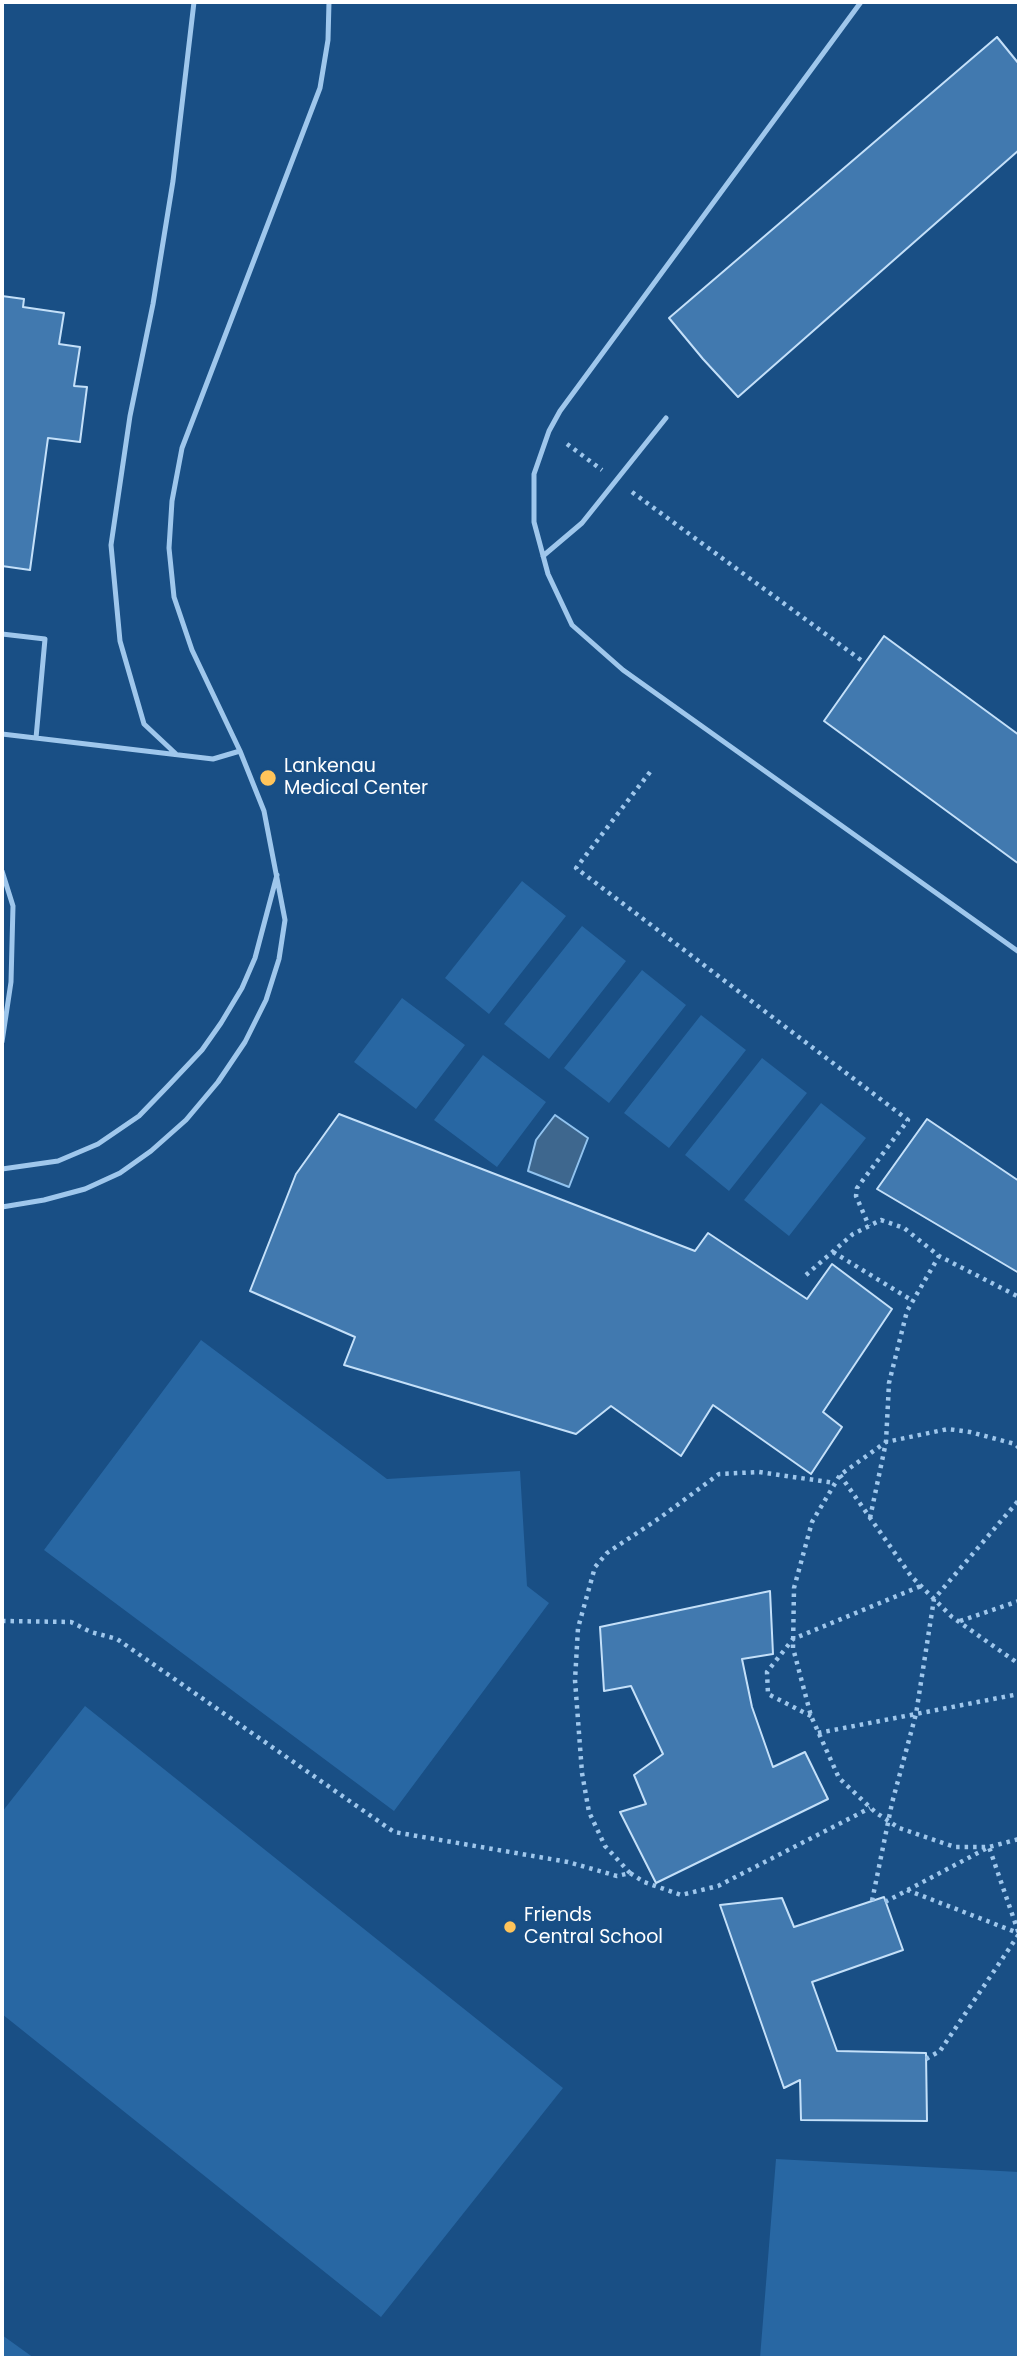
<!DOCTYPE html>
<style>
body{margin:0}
#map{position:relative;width:1021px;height:2360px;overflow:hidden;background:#194f85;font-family:Poppins,sans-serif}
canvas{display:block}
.frame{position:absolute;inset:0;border:4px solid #fff;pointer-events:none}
</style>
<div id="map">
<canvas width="1021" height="2360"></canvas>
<div class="frame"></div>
</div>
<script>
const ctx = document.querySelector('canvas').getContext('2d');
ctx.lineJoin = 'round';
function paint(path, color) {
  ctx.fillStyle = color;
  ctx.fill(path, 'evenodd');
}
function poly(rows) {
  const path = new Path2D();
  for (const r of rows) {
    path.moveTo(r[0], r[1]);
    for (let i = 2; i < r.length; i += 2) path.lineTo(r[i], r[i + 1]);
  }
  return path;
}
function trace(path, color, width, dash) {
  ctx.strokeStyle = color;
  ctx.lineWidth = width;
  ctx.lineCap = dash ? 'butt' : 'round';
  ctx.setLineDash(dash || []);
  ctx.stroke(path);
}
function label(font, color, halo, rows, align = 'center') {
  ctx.font = font + ' Poppins,sans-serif';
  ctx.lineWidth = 5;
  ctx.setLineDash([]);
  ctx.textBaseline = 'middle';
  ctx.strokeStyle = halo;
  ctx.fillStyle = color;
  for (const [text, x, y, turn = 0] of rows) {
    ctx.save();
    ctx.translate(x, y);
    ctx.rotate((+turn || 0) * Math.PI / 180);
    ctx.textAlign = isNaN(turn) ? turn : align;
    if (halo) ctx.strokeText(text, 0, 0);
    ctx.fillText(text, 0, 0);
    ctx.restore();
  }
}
paint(poly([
 [522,881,566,916,489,1014,445,978],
 [582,926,626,961,549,1059,504,1024],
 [642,970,686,1005,609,1103,564,1068],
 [402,998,465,1045,416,1109,354,1062],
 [701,1015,746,1050,669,1148,624,1113],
 [483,1055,546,1102,497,1167,434,1120],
 [762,1058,807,1093,729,1191,685,1155],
 [821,1103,866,1138,789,1236,744,1200],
 [201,1340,387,1479,520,1471,527,1586,549,1603,394,1811,44,1550],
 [85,1706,563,2088,381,2317,2,2014,2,1812],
 [776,2159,1019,2172,1019,2358,760,2358],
 [2,2335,34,2358,2,2358]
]), '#2867a3');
const water = poly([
 [555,1115,588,1138,569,1187,528,1171,536,1140,555,1115]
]);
paint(water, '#3e678e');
trace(water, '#91c3ef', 2);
const building = poly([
 [997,37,1019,64,1019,150,738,397,703,359,669,318,997,37],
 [2,296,24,299,23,307,64,313,59,344,80,347,74,386,87,387,80,442,48,438,30,570,2,566,2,296],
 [884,636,1019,735,1019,864,824,721,884,636],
 [339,1114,695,1251,708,1233,807,1299,832,1264,892,1309,823,1412,842,1427,811,1474,713,1405,681,1456,611,1406,576,1434,344,1365,355,1337,250,1291,296,1174,339,1114],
 [927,1119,1019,1181,1019,1273,877,1189,927,1119],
 [770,1591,773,1654,742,1659,752,1707,773,1767,805,1752,828,1799,656,1883,620,1812,646,1804,634,1775,663,1754,631,1686,604,1691,600,1627,770,1591],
 [884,1897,903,1950,812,1982,837,2051,926,2053,927,2121,801,2120,800,2080,784,2088,720,1905,782,1898,794,1927,884,1897]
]);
paint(building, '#4179af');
trace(building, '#c4e0f9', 2);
trace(poly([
 [567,444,602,470],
 [632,492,865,663],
 [650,772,576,868,908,1120,857,1188,856,1196,869,1226],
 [833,1252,913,1301],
 [806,1275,853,1234,881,1220,904,1228,939,1256,1019,1297],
 [1019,1448,1015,1444,970,1432,948,1429,886,1442,840,1475,812,1522,794,1588,793,1648,811,1716,839,1778,875,1812,899,1828,955,1847,989,1847,1019,1839],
 [840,1475,911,1576,952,1617,1019,1664],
 [870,1518,886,1442,889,1383,907,1311,939,1256],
 [2,1621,71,1622,91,1632,117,1639,394,1832,568,1862,617,1876,630,1873,644,1882,681,1895,718,1886,870,1808],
 [960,1621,1019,1601],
 [811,1716,768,1694,767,1672,793,1639,921,1586],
 [818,1733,1019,1694],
 [630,1873,605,1846,589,1812,582,1773,575,1680,578,1628,595,1567,607,1553,661,1517,719,1474,759,1472,835,1483],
 [907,1890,1018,1933],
 [872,1901,892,1803,916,1714,934,1599,1019,1500],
 [885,1902,989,1847,1019,1934],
 [926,2059,940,2051,1019,1934]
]), '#9fc7ec', 4.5, [3.5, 5]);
trace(poly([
 [861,2,560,411,549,431,534,474,534,522,548,574,572,625,623,670,1019,952],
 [543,556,582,523,666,418],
 [2,634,45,639,36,738],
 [2,734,213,759,240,751],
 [176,754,144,724,120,641,111,545,130,416,153,304,173,181,194,2],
 [2,871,13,906,11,982,2,1042],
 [2,1169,58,1161,98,1144,139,1116,167,1087,202,1050,221,1023,242,988,255,958,277,875],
 [2,1207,44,1200,85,1189,120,1173,151,1151,186,1120,218,1082,245,1042,266,1000,279,959,285,920,264,811,240,751,192,650,174,597,169,548,172,501,182,448,320,88,328,40,329,2]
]), '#9fc7ec', 5);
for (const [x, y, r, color] of [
 [268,778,9,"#ffc45a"],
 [510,1927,7,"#ffc45a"]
]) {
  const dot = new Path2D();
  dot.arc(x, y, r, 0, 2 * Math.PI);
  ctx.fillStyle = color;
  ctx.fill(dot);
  trace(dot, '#194f85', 2.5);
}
label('19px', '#fff', '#194f85', [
 ["Lankenau",284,767],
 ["Medical Center",284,789],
 ["Friends",524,1916],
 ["Central School",524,1938]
], 'left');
</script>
